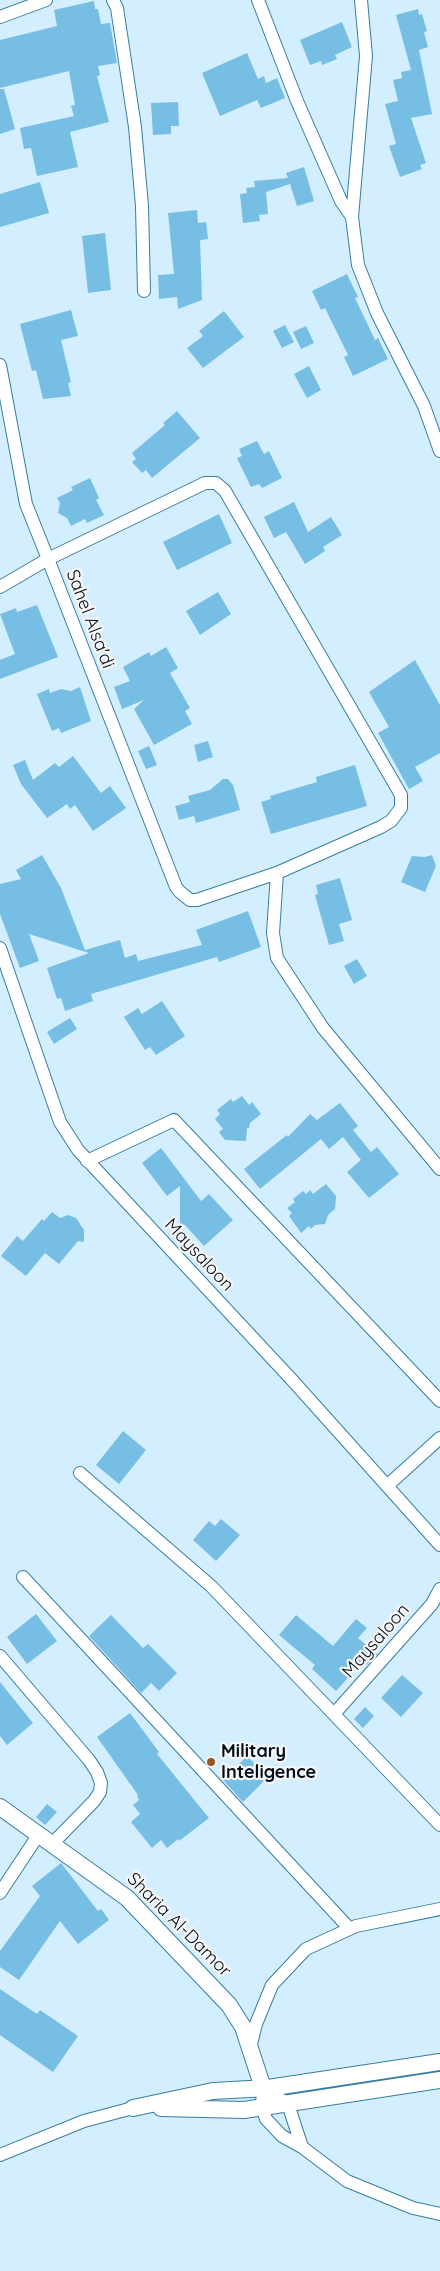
<!DOCTYPE html>
<style>
body{margin:0}
canvas{display:block;background:#d3eefe}
</style>
<canvas width="440" height="2271"></canvas>
<script>
const ctx = document.querySelector('canvas').getContext('2d');
ctx.lineJoin = 'round';
function paint(path, color) {
  ctx.fillStyle = color;
  ctx.fill(path, 'evenodd');
}
function poly(rows) {
  const path = new Path2D();
  for (const r of rows) {
    path.moveTo(r[0], r[1]);
    for (let i = 2; i < r.length; i += 2) path.lineTo(r[i], r[i + 1]);
  }
  return path;
}
function trace(path, color, width, dash) {
  ctx.strokeStyle = color;
  ctx.lineWidth = width;
  ctx.lineCap = dash ? 'butt' : 'round';
  ctx.setLineDash(dash || []);
  ctx.stroke(path);
}
function label(font, color, halo, rows, align = 'center') {
  ctx.font = font + ' Quicksand,sans-serif';
  ctx.lineWidth = 4.5;
  ctx.setLineDash([]);
  ctx.textBaseline = 'middle';
  ctx.strokeStyle = halo;
  ctx.fillStyle = color;
  for (const [text, x, y, turn = 0] of rows) {
    ctx.save();
    ctx.translate(x, y);
    ctx.rotate((+turn || 0) * Math.PI / 180);
    ctx.textAlign = isNaN(turn) ? turn : align;
    if (halo) ctx.strokeText(text, 0, 0);
    ctx.fillText(text, 0, 0);
    ctx.restore();
  }
}
paint(poly([
 [94,1,95,9,98,9,101,24,110,23,117,63,98,66,100,75,97,76,109,122,70,132,78,167,37,176,31,148,24,149,20,128,74,116,71,106,75,105,69,71,0,88,0,40,57,26,54,10],
 [418,9,419,15,422,14,427,31,424,32,428,47,419,50,432,114,411,118,426,163,420,165,422,169,400,177,389,146,396,144,385,104,398,101,393,80,402,78,401,72,411,70,396,15],
 [342,22,352,47,335,55,337,59,322,65,321,61,310,65,300,40],
 [247,53,258,79,264,76,266,83,277,78,285,98,261,108,257,100,220,116,202,73],
 [0,89,4,89,15,129,0,134],
 [178,102,179,126,171,126,171,134,153,135,151,103],
 [304,167,314,201,297,206,290,184,266,192,268,214,259,215,260,221,243,223,240,194,247,193,246,188,255,187,254,181,288,178,286,173],
 [40,182,49,213,0,227,0,194],
 [197,210,198,223,206,222,208,239,200,240,202,300,178,309,177,297,159,299,158,275,174,274,168,213],
 [105,233,111,290,88,293,82,236],
 [347,274,358,297,355,298,375,340,378,338,388,359,353,376,344,357,348,355,325,308,321,310,312,291],
 [71,310,78,336,61,340,71,382,68,383,71,396,43,399,36,370,32,371,20,324],
 [224,311,244,337,203,368,187,348,203,336,199,331],
 [285,325,294,342,282,348,273,331],
 [306,326,314,343,301,349,293,332],
 [309,366,321,390,307,398,294,374],
 [177,411,200,438,152,478,146,470,142,473,132,462,136,459,132,453,165,425,163,423],
 [257,441,264,454,269,451,282,478,262,488,259,484,251,487,237,458,242,456,239,449],
 [90,478,99,498,96,500,104,515,87,523,85,519,71,526,67,518,58,513,60,503,57,498,73,490,71,487],
 [294,502,308,532,331,517,342,535,323,547,325,551,305,564,286,532,274,538,264,517],
 [219,514,232,543,177,570,163,542],
 [218,592,231,614,200,635,186,611],
 [37,605,58,657,0,679,0,660,15,654,0,614,16,608,17,612],
 [166,647,178,668,170,673,190,708,185,711,192,724,154,745,134,709,144,700,122,709,114,687,130,681,123,667,149,652,151,656],
 [415,660,440,705,440,753,415,767,423,781,409,789,378,733,389,727,369,692],
 [80,687,91,721,61,733,59,728,52,731,37,694,49,689,50,693,61,689,71,691],
 [208,741,213,757,198,762,194,745],
 [149,746,157,765,146,769,138,751],
 [73,756,101,793,110,786,126,808,93,831,75,805,70,809,67,804,47,818,21,784,13,765,25,760,33,780,55,763,59,767],
 [355,765,367,806,271,834,261,802,271,799,270,796,317,782,316,777],
 [223,779,228,779,233,785,240,810,196,823,194,816,179,820,175,806,190,802,188,796,210,790],
 [42,855,61,888,85,950,120,940,125,958,136,954,138,961,202,945,196,930,248,911,261,947,219,962,217,957,91,994,93,1001,65,1011,61,998,57,999,47,968,89,953,29,934,39,961,20,968,0,914,0,884,21,879,16,870],
 [432,855,436,866,425,892,401,882,412,856,425,857],
 [340,878,352,920,339,924,344,941,329,945,315,895,318,894,316,885],
 [357,959,367,976,354,984,344,966],
 [162,1001,185,1036,156,1055,150,1047,145,1050,124,1017,138,1008,142,1014],
 [70,1018,77,1029,54,1044,47,1032],
 [242,1096,249,1105,252,1102,261,1114,250,1123,249,1128,247,1128,246,1141,225,1140,219,1132,223,1129,215,1119,220,1114,217,1110,231,1099,233,1102],
 [340,1103,358,1126,353,1130,371,1152,377,1147,399,1174,369,1198,347,1172,361,1160,343,1137,329,1149,321,1139,260,1189,244,1169,287,1135,288,1137,310,1114,317,1120],
 [161,1148,201,1201,209,1194,233,1220,204,1246,185,1225,180,1225,180,1186,167,1196,142,1163],
 [326,1184,336,1196,335,1209,328,1215,325,1224,315,1225,311,1229,309,1226,301,1233,289,1216,292,1213,287,1208,295,1202,293,1199,303,1191,306,1194,310,1190,313,1194],
 [52,1212,60,1218,68,1215,76,1218,84,1230,84,1242,78,1241,59,1264,45,1253,26,1276,1,1256,17,1236,23,1241,42,1219,44,1221],
 [123,1431,146,1450,119,1484,96,1465],
 [221,1519,240,1535,216,1561,193,1540,209,1521,215,1526],
 [36,1614,57,1641,27,1664,7,1637],
 [111,1615,143,1648,148,1644,177,1673,159,1691,151,1683,141,1693,89,1636],
 [296,1615,333,1646,356,1619,367,1628,358,1638,377,1654,366,1665,362,1662,336,1691,312,1669,315,1665,279,1635],
 [402,1675,423,1693,401,1717,381,1698],
 [0,1682,33,1723,7,1745,0,1736],
 [365,1707,374,1716,363,1728,354,1719],
 [130,1713,159,1752,157,1754,209,1818,179,1841,178,1839,167,1848,161,1840,152,1848,131,1822,140,1814,133,1805,139,1800,137,1796,138,1795,97,1737],
 [247,1756,268,1777,243,1802,223,1780],
 [47,1804,57,1812,45,1825,36,1817],
 [61,1863,98,1911,101,1909,109,1920,78,1944,60,1921,19,1980,0,1967,0,1951,40,1896,32,1886],
 [0,1989,37,2014,40,2010,78,2036,53,2072,0,2035]
]), '#77bee4');
const minor = poly([
 [113,0,117,8,135,127,142,206,144,291],
 [258,0,297,101,341,201,352,217],
 [361,0,366,56,352,217,358,265,377,313,424,406,440,451],
 [0,17,46,0],
 [0,365,26,504,48,559,176,887,180,892,190,900,197,900,277,873,381,827,391,821,401,808,401,795,225,491,216,483,205,483,48,559,0,587],
 [277,873,273,933,277,958,323,1028,440,1169],
 [0,948,60,1122,78,1150,293,1381,440,1545],
 [87,1161,174,1120,440,1401],
 [80,1473,211,1586,440,1825],
 [388,1485,440,1438],
 [23,1577,349,1928],
 [0,1656,89,1760,97,1772,101,1783,100,1792,94,1801,53,1843],
 [334,1714,432,1604,440,1589],
 [0,1893,39,1834],
 [250,2048,256,2024,272,1985,306,1949,356,1926,440,1909],
 [263,2088,262,2107,266,2119,282,2136,302,2147,347,2181,413,2208,440,2214],
 [263,2088,288,2104,302,2147],
 [0,2155,84,2121,133,2108]
]);
const tertiary = poly([
 [0,1807,127,1898,229,2005,243,2027,263,2088],
 [133,2108,213,2091,268,2088,440,2062],
 [161,2108,244,2110,440,2080]
]);
trace(minor, '#367da1', 14);
trace(tertiary, '#367da1', 18);
trace(minor, '#fff', 12);
trace(tertiary, '#fff', 16);
for (const [x, y, r, color] of [
 [211,1762,5,"#9a5626"]
]) {
  const dot = new Path2D();
  dot.arc(x, y, r, 0, 2 * Math.PI);
  ctx.fillStyle = color;
  ctx.fill(dot);
  trace(dot, '#f6f6f6', 2);
}
label('18px', '#000d18', '#f6f6f6', [
 ["Sahel Alsa'di",90,619,69],
 ["Maysaloon",199,1255,47],
 ["Maysaloon",376,1641,-49],
 ["Sharia Al-Damor",179,1925,45]
]);
label('bold 18px', '#000d18', '#f6f6f6', [
 ["Military",221,1752],
 ["Inteligence",221,1773]
], 'left');
</script>
